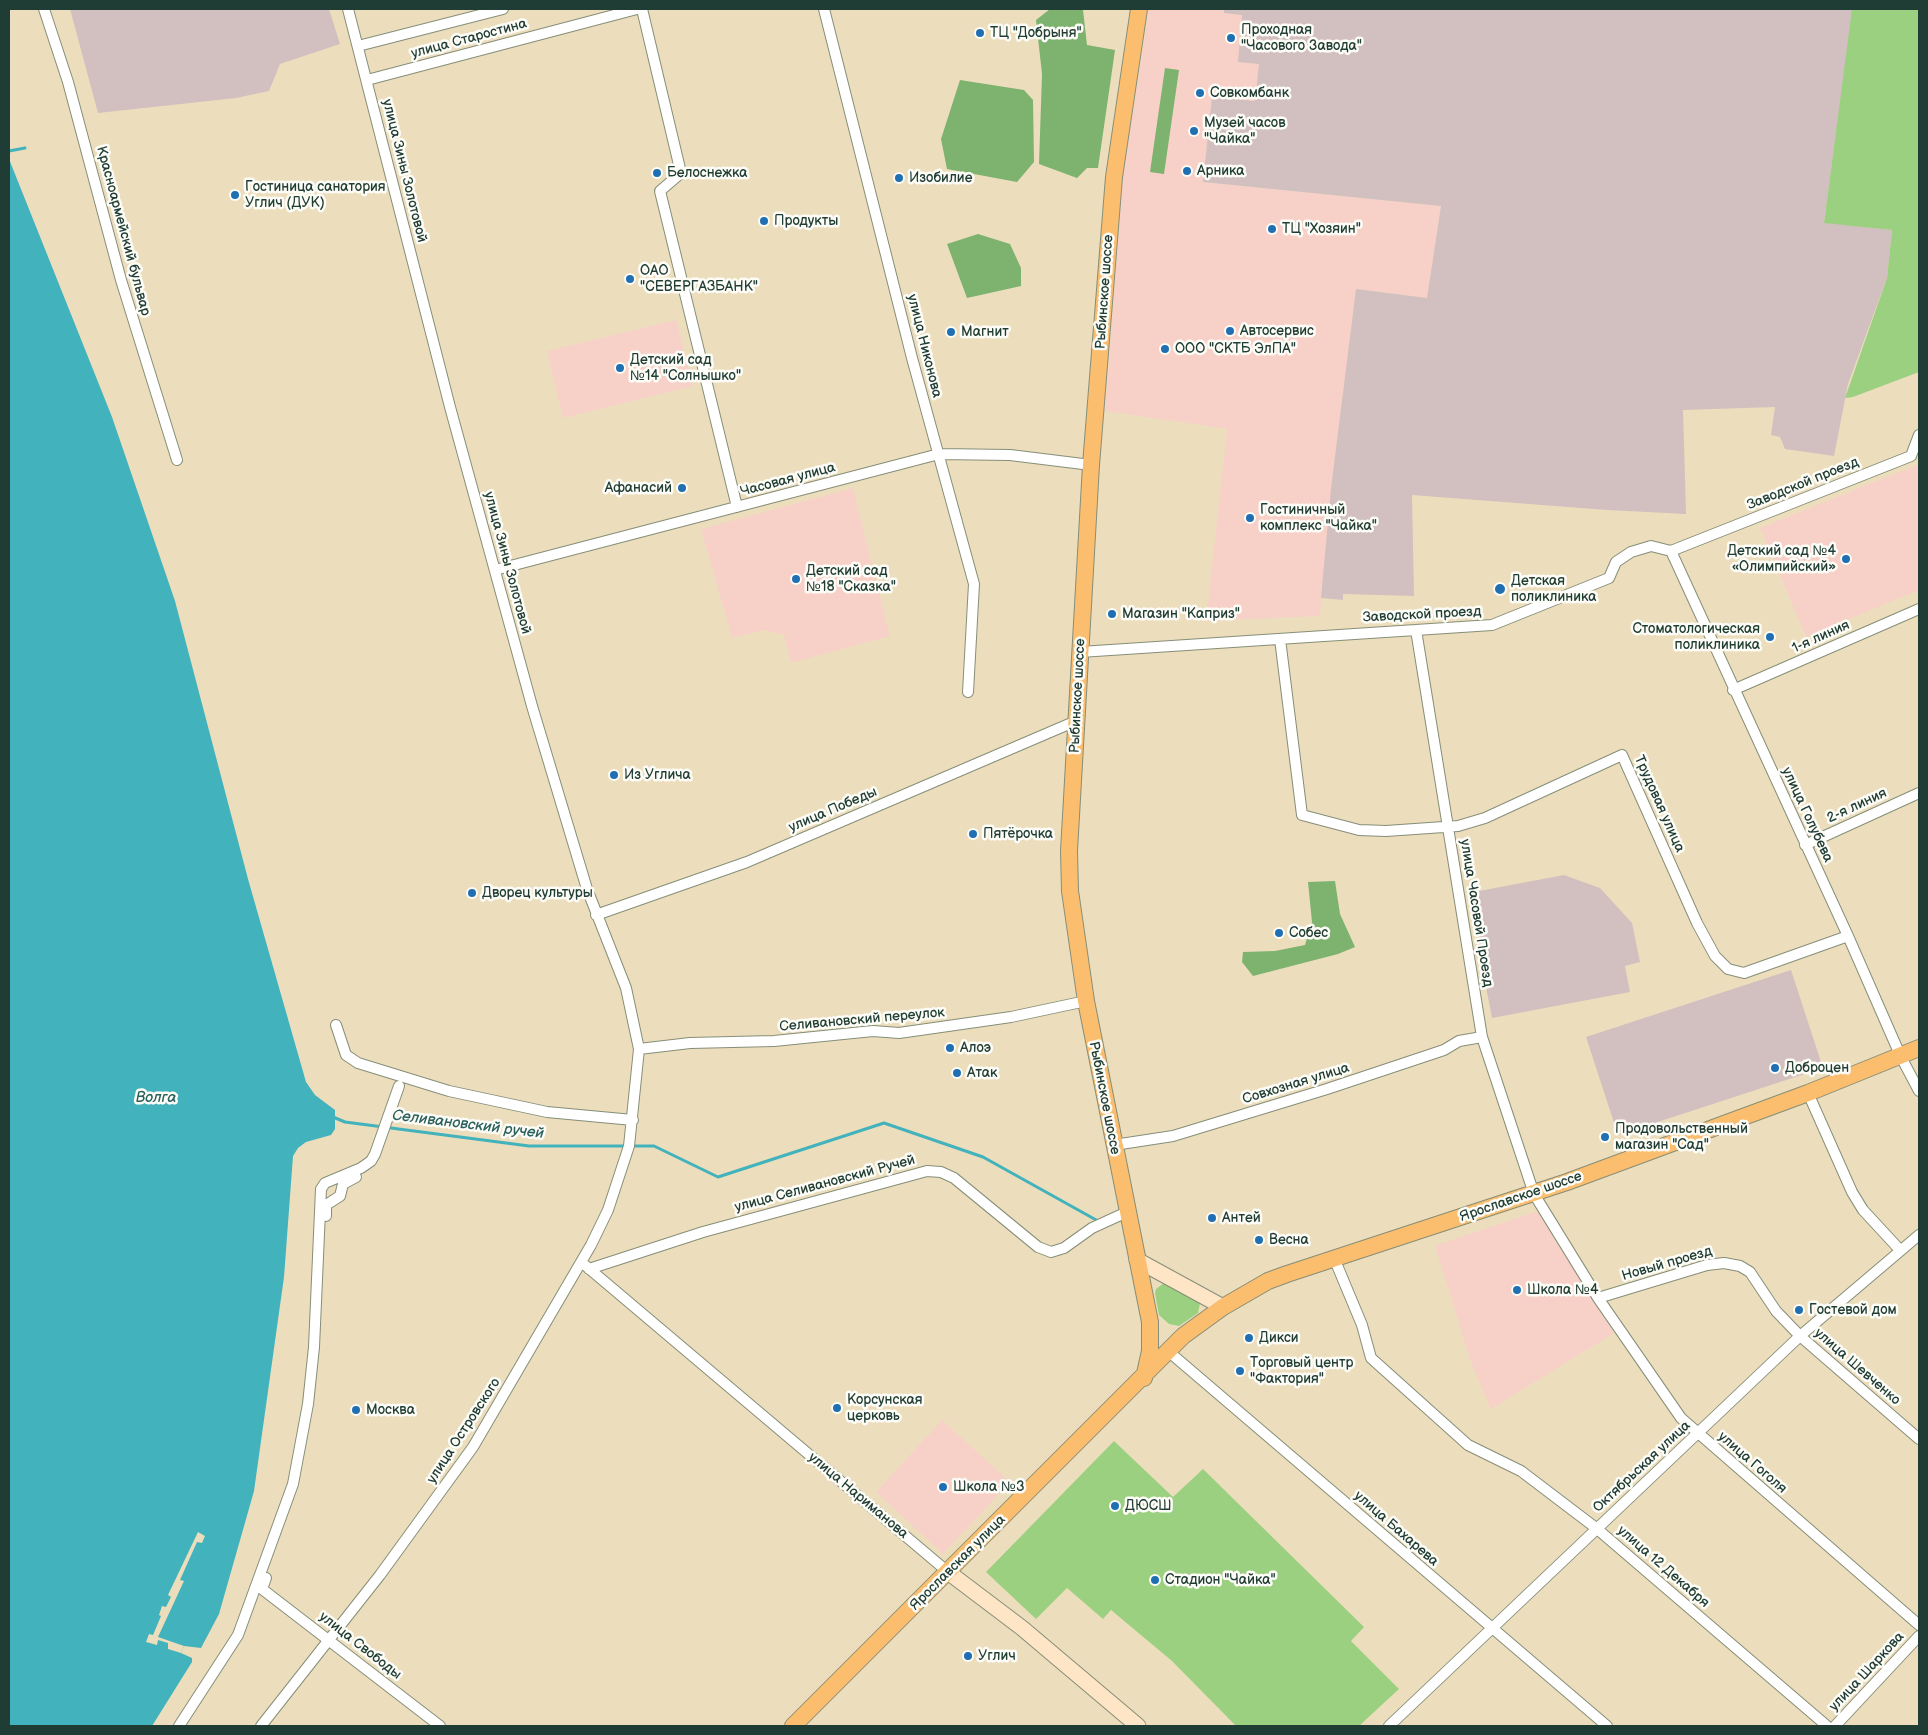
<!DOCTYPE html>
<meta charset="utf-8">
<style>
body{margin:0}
#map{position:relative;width:1928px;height:1735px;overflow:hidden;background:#ecdebc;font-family:"Balsamiq Sans",sans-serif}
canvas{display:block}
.frame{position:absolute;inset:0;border:10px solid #1f3d34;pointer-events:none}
</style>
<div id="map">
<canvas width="1928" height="1735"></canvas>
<div class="frame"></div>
</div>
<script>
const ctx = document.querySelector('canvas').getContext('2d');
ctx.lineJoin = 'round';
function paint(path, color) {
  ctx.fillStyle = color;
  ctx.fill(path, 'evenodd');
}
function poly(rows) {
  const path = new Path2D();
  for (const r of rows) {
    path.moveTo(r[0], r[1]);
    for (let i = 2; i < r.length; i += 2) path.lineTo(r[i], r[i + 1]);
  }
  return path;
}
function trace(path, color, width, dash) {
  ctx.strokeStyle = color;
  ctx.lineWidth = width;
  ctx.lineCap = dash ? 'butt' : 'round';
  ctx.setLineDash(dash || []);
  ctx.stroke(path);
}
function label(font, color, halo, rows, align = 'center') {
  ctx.font = font + ' "Balsamiq Sans",sans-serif';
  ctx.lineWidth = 5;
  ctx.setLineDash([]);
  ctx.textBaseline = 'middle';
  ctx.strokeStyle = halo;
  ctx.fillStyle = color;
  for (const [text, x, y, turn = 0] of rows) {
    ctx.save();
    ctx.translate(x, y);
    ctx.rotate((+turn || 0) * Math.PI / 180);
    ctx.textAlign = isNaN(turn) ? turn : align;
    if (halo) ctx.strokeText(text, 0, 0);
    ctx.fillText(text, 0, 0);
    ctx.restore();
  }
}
paint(poly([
 [1149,9,1224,9,1224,13,1243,15,1238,62,1259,64,1255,101,1212,97,1203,182,1441,206,1427,298,1356,289,1331,488,1320,616,1206,621,1227,429,1105,411,1123,176],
 [676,320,693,386,563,418,547,351],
 [1919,464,1919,590,1806,637,1760,528],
 [853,488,890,636,791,663,784,635,764,630,732,638,701,529],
 [1537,1211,1614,1333,1491,1409,1471,1362,1435,1246],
 [942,1420,1010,1482,943,1554,876,1492]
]), '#f7d1c8');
paint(poly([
 [70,9,329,9,340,44,280,64,269,91,236,98,98,113],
 [1224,9,1853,9,1824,222,1892,230,1887,278,1848,384,1834,456,1785,449,1780,437,1771,435,1775,407,1683,410,1686,514,1607,510,1412,495,1414,596,1343,594,1343,600,1321,598,1331,488,1356,289,1427,298,1441,206,1203,182,1212,97,1255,101,1259,64,1238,62,1242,15,1224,13],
 [1564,875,1600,888,1632,923,1640,962,1625,966,1630,992,1492,1018,1478,946,1479,891],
 [1791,970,1823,1068,1618,1135,1586,1037]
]), '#d2bfc0');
paint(poly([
 [1852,9,1919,9,1919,372,1853,397,1845,398,1887,278,1892,230,1824,223],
 [1164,1283,1200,1303,1198,1313,1179,1326,1169,1324,1159,1315,1155,1293,1156,1289],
 [1114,1441,1173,1497,1203,1469,1364,1627,1351,1641,1399,1689,1359,1726,1236,1726,1172,1661,1111,1610,1103,1619,1067,1588,1036,1619,986,1572]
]), '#9cd081');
paint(poly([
 [1050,9,1083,10,1087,45,1115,50,1098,168,1087,168,1077,178,1039,164,1042,74,1036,20],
 [1165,68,1179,70,1164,174,1150,172],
 [960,80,1024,90,1033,100,1034,162,1017,182,947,169,941,139],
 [978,234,1010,244,1021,268,1021,286,967,298,947,244],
 [1335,881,1340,914,1355,947,1338,954,1253,976,1242,962,1243,952,1275,951,1305,945,1312,922,1308,882]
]), '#7db26f');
paint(poly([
 [9,159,112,417,175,601,248,879,306,1082,315,1095,335,1110,335,1129,331,1135,306,1142,298,1148,293,1156,284,1277,254,1491,219,1614,201,1648,184,1646,181,1653,192,1658,192,1662,152,1726,9,1726]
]), '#42b2bc');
paint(poly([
 [198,1532,205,1536,202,1543,197,1542,180,1580,184,1581,158,1637,184,1646,181,1653,168,1649,168,1643,158,1640,157,1645,146,1642,149,1634,153,1635,161,1616,159,1615,162,1606,166,1607,171,1597,168,1595]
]), '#ecdebc');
trace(poly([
 [9,151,25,148],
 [333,1117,345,1122,529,1146,654,1146,718,1177,884,1123,983,1157,1098,1221]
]), '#42b2bc', 3);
const street = poly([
 [44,9,68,82,121,280,177,460],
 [642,9,681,173,660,191,737,507],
 [824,9,912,358,974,584,968,692],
 [358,46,503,9],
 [367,80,637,9],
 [1671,551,1848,936,1901,1057,1919,1091],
 [495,570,939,454,1010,455,1091,465],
 [1416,630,1482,1037,1534,1194,1598,1298,1681,1418,1919,1625],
 [1280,639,1302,815,1359,830,1386,831,1458,826,1485,818,1622,755,1697,923,1715,956,1728,969,1744,973,1848,936],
 [1080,652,1492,625,1609,578,1616,562,1631,552,1651,546,1671,551,1911,456,1919,435],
 [1733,690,1919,609],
 [1805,845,1919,793],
 [596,915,747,862,1076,721],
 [336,1025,346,1055,358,1063,449,1091,547,1112,633,1120],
 [639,1049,690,1043,774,1041,873,1031,899,1033,1011,1017,1086,1001],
 [1808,1093,1852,1192,1863,1210,1900,1250],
 [1114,1145,1173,1136,1327,1089,1444,1050,1459,1041,1482,1037],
 [326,1216,326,1205,340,1196,343,1184,356,1177],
 [1334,1258,1362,1325,1371,1358,1468,1445,1521,1471,1596,1528,1827,1726],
 [586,1266,948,1572],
 [589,1269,703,1232,927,1171,941,1172,954,1178,1038,1247,1051,1252,1064,1248,1092,1228,1127,1212],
 [1598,1298,1707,1265,1724,1263,1740,1266,1750,1272,1776,1311,1800,1336,1919,1439],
 [1168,1351,1607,1726],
 [266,1578,262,1589,440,1726],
 [179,1726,238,1635,293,1484,308,1404,314,1347,321,1189,325,1183,361,1168,371,1161,375,1154,399,1086],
 [261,1726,380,1575,473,1447,591,1245,608,1210,629,1146,639,1049,626,988,587,889,532,706,450,407,348,9],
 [1389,1726,1800,1336,1919,1235],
 [1835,1726,1919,1636]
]);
const secondary = poly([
 [1137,1260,1223,1307],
 [948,1572,1022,1628,1138,1726]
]);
const primary = poly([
 [1139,9,1114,177,1091,465,1069,851,1070,891,1086,1001,1150,1322,1150,1351,1144,1378],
 [793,1726,1183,1336,1223,1307,1268,1281,1287,1274,1567,1182,1808,1093,1919,1048]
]);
trace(street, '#868e78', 12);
trace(secondary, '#868e78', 17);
trace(primary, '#868e78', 18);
trace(street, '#fff', 10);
trace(secondary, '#fde5c5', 15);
trace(primary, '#fbbd6e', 16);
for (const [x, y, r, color] of [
 [980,33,5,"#1f6fb2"],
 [1231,38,5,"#1f6fb2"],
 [1200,93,5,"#1f6fb2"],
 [1194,131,5,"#1f6fb2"],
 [1187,171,5,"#1f6fb2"],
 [657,173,5,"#1f6fb2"],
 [899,178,5,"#1f6fb2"],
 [235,195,5,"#1f6fb2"],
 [764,221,5,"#1f6fb2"],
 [1272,229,5,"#1f6fb2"],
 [630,279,5,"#1f6fb2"],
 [1230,331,5,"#1f6fb2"],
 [951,332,5,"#1f6fb2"],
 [1165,349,5,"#1f6fb2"],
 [620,368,5,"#1f6fb2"],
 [682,488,5,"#1f6fb2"],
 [1250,518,5,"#1f6fb2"],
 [1846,559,5,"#1f6fb2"],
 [796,579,5,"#1f6fb2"],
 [1500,589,6,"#1f6fb2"],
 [1112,614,5,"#1f6fb2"],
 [1770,637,5,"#1f6fb2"],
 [614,775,5,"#1f6fb2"],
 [973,834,5,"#1f6fb2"],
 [472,893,5,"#1f6fb2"],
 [1279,933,5,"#1f6fb2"],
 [950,1048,5,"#1f6fb2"],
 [1775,1068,5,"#1f6fb2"],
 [957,1073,5,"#1f6fb2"],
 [1605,1137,5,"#1f6fb2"],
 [1212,1218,5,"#1f6fb2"],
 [1259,1240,5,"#1f6fb2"],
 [1517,1290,5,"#1f6fb2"],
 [1799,1310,5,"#1f6fb2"],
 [1249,1338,5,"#1f6fb2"],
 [1240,1371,5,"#1f6fb2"],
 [837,1408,5,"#1f6fb2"],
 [356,1410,5,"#1f6fb2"],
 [943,1487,5,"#1f6fb2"],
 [1115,1506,5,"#1f6fb2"],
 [1155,1580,5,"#1f6fb2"],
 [968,1656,5,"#1f6fb2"]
]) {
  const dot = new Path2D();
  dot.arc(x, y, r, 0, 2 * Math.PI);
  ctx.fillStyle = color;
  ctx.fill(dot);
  trace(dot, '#fdfcf7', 2);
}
label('14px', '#1f3d34', '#fdfcf7', [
 ["Проходная",1241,30],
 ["\"Часового 3авода\"",1241,46],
 ["ТЦ \"Добрыня\"",990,33],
 ["Совкомбанк",1210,93],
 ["Музей часов",1204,123],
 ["\"Чайка\"",1204,139],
 ["Арника",1197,171],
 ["Белоснежка",667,173],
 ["Изобилие",909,178],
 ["Гостиница санатория",245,187],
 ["Углич (ДУК)",245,203],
 ["Продукты",774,221],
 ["ТЦ \"Хозяин\"",1282,229],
 ["ОАО",640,271],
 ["\"СЕВЕРГАЗБАНК\"",640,287],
 ["Автосервис",1240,331],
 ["Магнит",961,332],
 ["ООО \"СКТБ ЭлПА\"",1175,349],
 ["Детский сад",630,360],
 ["№14 \"Солнышко\"",630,376],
 ["Афанасий",672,488,"right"],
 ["Гостиничный",1260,510],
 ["комплекс \"Чайка\"",1260,526],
 ["Детский сад №4",1836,551,"right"],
 ["«Олимпийский»",1836,567,"right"],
 ["Детский сад",806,571],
 ["№18 \"Сказка\"",806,587],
 ["Детская",1511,581],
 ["поликлиника",1511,597],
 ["Магазин \"Каприз\"",1122,614],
 ["Стоматологическая",1760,629,"right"],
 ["поликлиника",1760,645,"right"],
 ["Из Углича",624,775],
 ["Пятёрочка",983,834],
 ["Дворец культуры",482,893],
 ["Собес",1289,933],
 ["Алоэ",960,1048],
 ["Доброцен",1785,1068],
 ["Атак",967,1073],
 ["Продовольственный",1615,1129],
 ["магазин \"Сад\"",1615,1145],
 ["Антей",1222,1218],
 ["Весна",1269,1240],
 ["Школа №4",1527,1290],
 ["Гостевой дом",1809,1310],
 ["Дикси",1259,1338],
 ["Торговый центр",1250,1363],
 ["\"Фактория\"",1250,1379],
 ["Корсунская",847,1400],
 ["церковь",847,1416],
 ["Москва",366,1410],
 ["Школа №3",953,1487],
 ["ДЮСШ",1125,1506],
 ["Стадион \"Чайка\"",1165,1580],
 ["Углич",978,1656]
], 'left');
label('14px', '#1f3d34', '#fdfcf7', [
 ["улица Старостина",469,39,-15],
 ["улица Зины Золотовой",404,171,76],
 ["Красноармейский бульвар",123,231,75],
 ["Рыбинское шоссе",1105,292,-86],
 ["улица Никонова",924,346,76],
 ["Часовая улица",788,480,-15],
 ["Заводской проезд",1803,484,-22],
 ["улица Зины Золотовой",507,563,75],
 ["Заводской проезд",1422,615,-3],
 ["1-я линия",1821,637,-24],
 ["Рыбинское шоссе",1078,696,-87],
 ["Трудовая улица",1659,804,66],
 ["2-я линия",1857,806,-25],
 ["улица Победы",833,810,-23],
 ["улица Голубева",1807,815,65],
 ["улица Часовой Проезд",1476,913,81],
 ["Селивановский переулок",862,1020,-5],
 ["Совхозная улица",1296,1084,-17],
 ["Рыбинское шоссе",1104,1098,79],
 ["улица Селивановский Ручей",825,1184,-15],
 ["Ярославское шоссе",1521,1197,-19],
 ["Новый проезд",1667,1264,-16],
 ["улица Шевченко",1857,1367,41],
 ["улица Островского",464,1431,-57],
 ["улица Гоголя",1752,1463,41],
 ["Октябрьская улица",1642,1467,-43],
 ["улица Нариманова",858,1496,40],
 ["улица Бахарева",1396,1529,41],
 ["Ярославская улица",958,1563,-45],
 ["улица 12 Декабря",1663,1567,41],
 ["улица Свободы",360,1646,38],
 ["улица Шаркова",1867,1672,-47]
]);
label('italic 15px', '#2a605d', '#fdfcf7', [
 ["Волга",156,1098],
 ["Селивановский ручей",468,1125,7]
]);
</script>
